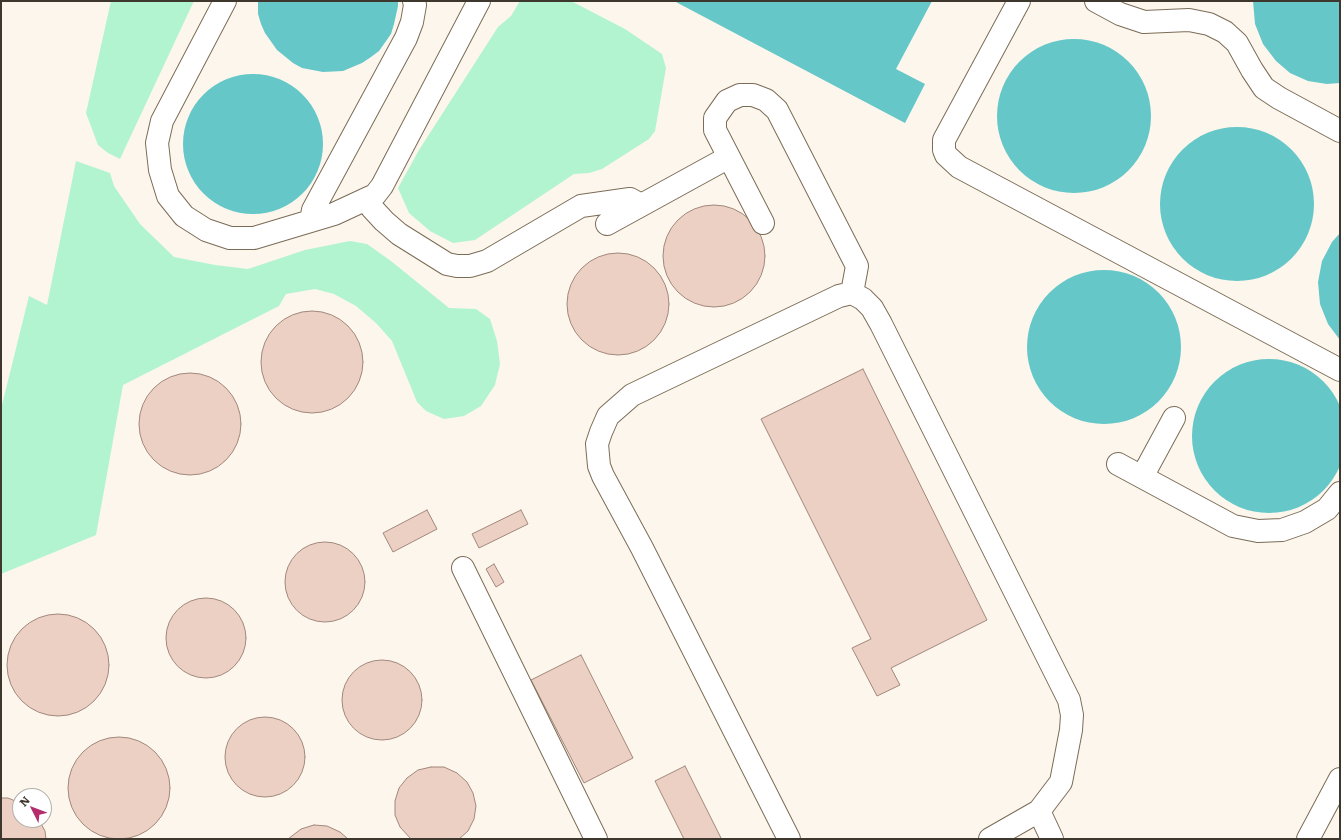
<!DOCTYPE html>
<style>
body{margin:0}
#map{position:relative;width:1341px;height:840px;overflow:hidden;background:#fdf6ec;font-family:Literata,serif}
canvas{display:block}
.frame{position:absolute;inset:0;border:2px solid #3e372e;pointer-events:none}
.north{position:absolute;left:12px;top:788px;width:40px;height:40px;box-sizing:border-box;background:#fff;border:1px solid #b2afab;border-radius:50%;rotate:312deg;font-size:11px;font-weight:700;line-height:16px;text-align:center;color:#3e372e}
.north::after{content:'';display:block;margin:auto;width:14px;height:18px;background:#b42c6c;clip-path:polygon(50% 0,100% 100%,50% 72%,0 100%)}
</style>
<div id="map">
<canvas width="1341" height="840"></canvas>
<div class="frame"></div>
<div class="north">N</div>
</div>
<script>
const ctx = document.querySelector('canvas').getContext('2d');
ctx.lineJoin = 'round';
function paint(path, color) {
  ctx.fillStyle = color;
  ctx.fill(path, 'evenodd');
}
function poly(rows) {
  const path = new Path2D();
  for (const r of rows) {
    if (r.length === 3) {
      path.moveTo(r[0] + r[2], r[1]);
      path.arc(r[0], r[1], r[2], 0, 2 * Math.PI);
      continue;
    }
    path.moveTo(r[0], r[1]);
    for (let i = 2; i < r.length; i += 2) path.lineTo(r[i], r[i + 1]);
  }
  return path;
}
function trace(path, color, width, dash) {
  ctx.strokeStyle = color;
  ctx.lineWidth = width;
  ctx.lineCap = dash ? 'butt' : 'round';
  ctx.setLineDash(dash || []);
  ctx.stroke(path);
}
paint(poly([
 [111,1,195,1,193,3,120,159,108,153,98,145,86,113],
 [520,1,571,1,625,29,662,54,666,68,655,131,649,139,602,169,589,173,574,174,475,240,453,243,430,231,409,213,398,188,419,150,498,27,511,16],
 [76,161,110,173,114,186,140,224,174,257,215,265,248,269,305,250,350,241,367,244,391,261,449,308,476,309,490,319,497,341,500,364,495,385,481,406,464,416,444,419,426,411,417,402,392,341,376,323,356,306,334,294,315,289,286,294,279,306,123,385,96,535,1,574,1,409,29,296,47,305]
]), '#b2f4d0');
paint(poly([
 [258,1,398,1,398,6,394,24,391,34,379,51,371,57,362,63,343,71,323,72,302,68,293,63,277,50,265,33,261,24,258,14],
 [674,1,932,1,896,69,925,84,905,123],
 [1253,1,1340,1,1340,83,1327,84,1308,81,1290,73,1276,61,1263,44,1255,24],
 [1074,116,77],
 [253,144,70],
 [1237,204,77],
 [1340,233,1340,340,1328,324,1320,304,1318,282,1322,261,1332,242],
 [1104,347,77],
 [1269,436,77]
]), '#65c7c8');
const building = poly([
 [714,256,51],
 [618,304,51],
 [312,362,51],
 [863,369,987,620,891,668,900,685,877,696,852,648,871,639,761,419,863,369],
 [190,424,51],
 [427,510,437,529,393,552,383,533,427,510],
 [521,510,528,524,479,548,472,534,521,510],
 [325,582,40],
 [494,564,504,582,496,587,486,569,494,564],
 [206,638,40],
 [58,665,51],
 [581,655,633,758,584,783,531,680,581,655],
 [382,700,40],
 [265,757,40],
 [119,788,51],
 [685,766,721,838,718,839,684,839,655,781,685,766],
 [431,767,444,767,457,773,467,782,473,793,476,806,474,819,468,831,459,839,411,839,400,827,395,815,395,801,399,788,407,778,418,770,431,767],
 [1,798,8,798,20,803,20,820,39,820,45,831,46,839,1,839,1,798],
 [314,825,327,826,340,832,348,839,288,839,301,829,314,825]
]);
paint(building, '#ecd0c3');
trace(building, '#a1877b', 1);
const minor = poly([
 [225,1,162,121,157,143,160,170,168,196,184,216,206,230,230,238,254,238,334,214,375,195,382,186,479,1],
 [1019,1,944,140,944,150,946,155,959,167,1340,370],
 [1096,1,1120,14,1144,22,1189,20,1209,24,1225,32,1237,43,1252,70,1264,88,1279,98,1340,131],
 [366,199,372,208,384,221,399,234,447,264,457,266,470,266,487,261,581,206,630,199,641,205],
 [311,221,313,210,406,38,412,22,415,5,414,1],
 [763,223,715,130,715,118,727,101,740,95,753,95,766,100,777,110,857,266,852,293],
 [607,224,729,157],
 [1118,464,1233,526,1258,531,1282,530,1305,522,1327,509,1340,493],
 [1142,477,1174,418],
 [463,568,596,839],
 [789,839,642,548,603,476,599,466,597,444,601,432,608,416,632,395,839,296,852,293,863,299,872,308,881,324,1069,700,1072,715,1071,730,1061,782,1039,811,1052,839],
 [990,839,1039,811],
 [1308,839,1340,779]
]);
trace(minor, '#7b6c57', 24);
trace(minor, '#fff', 22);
</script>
